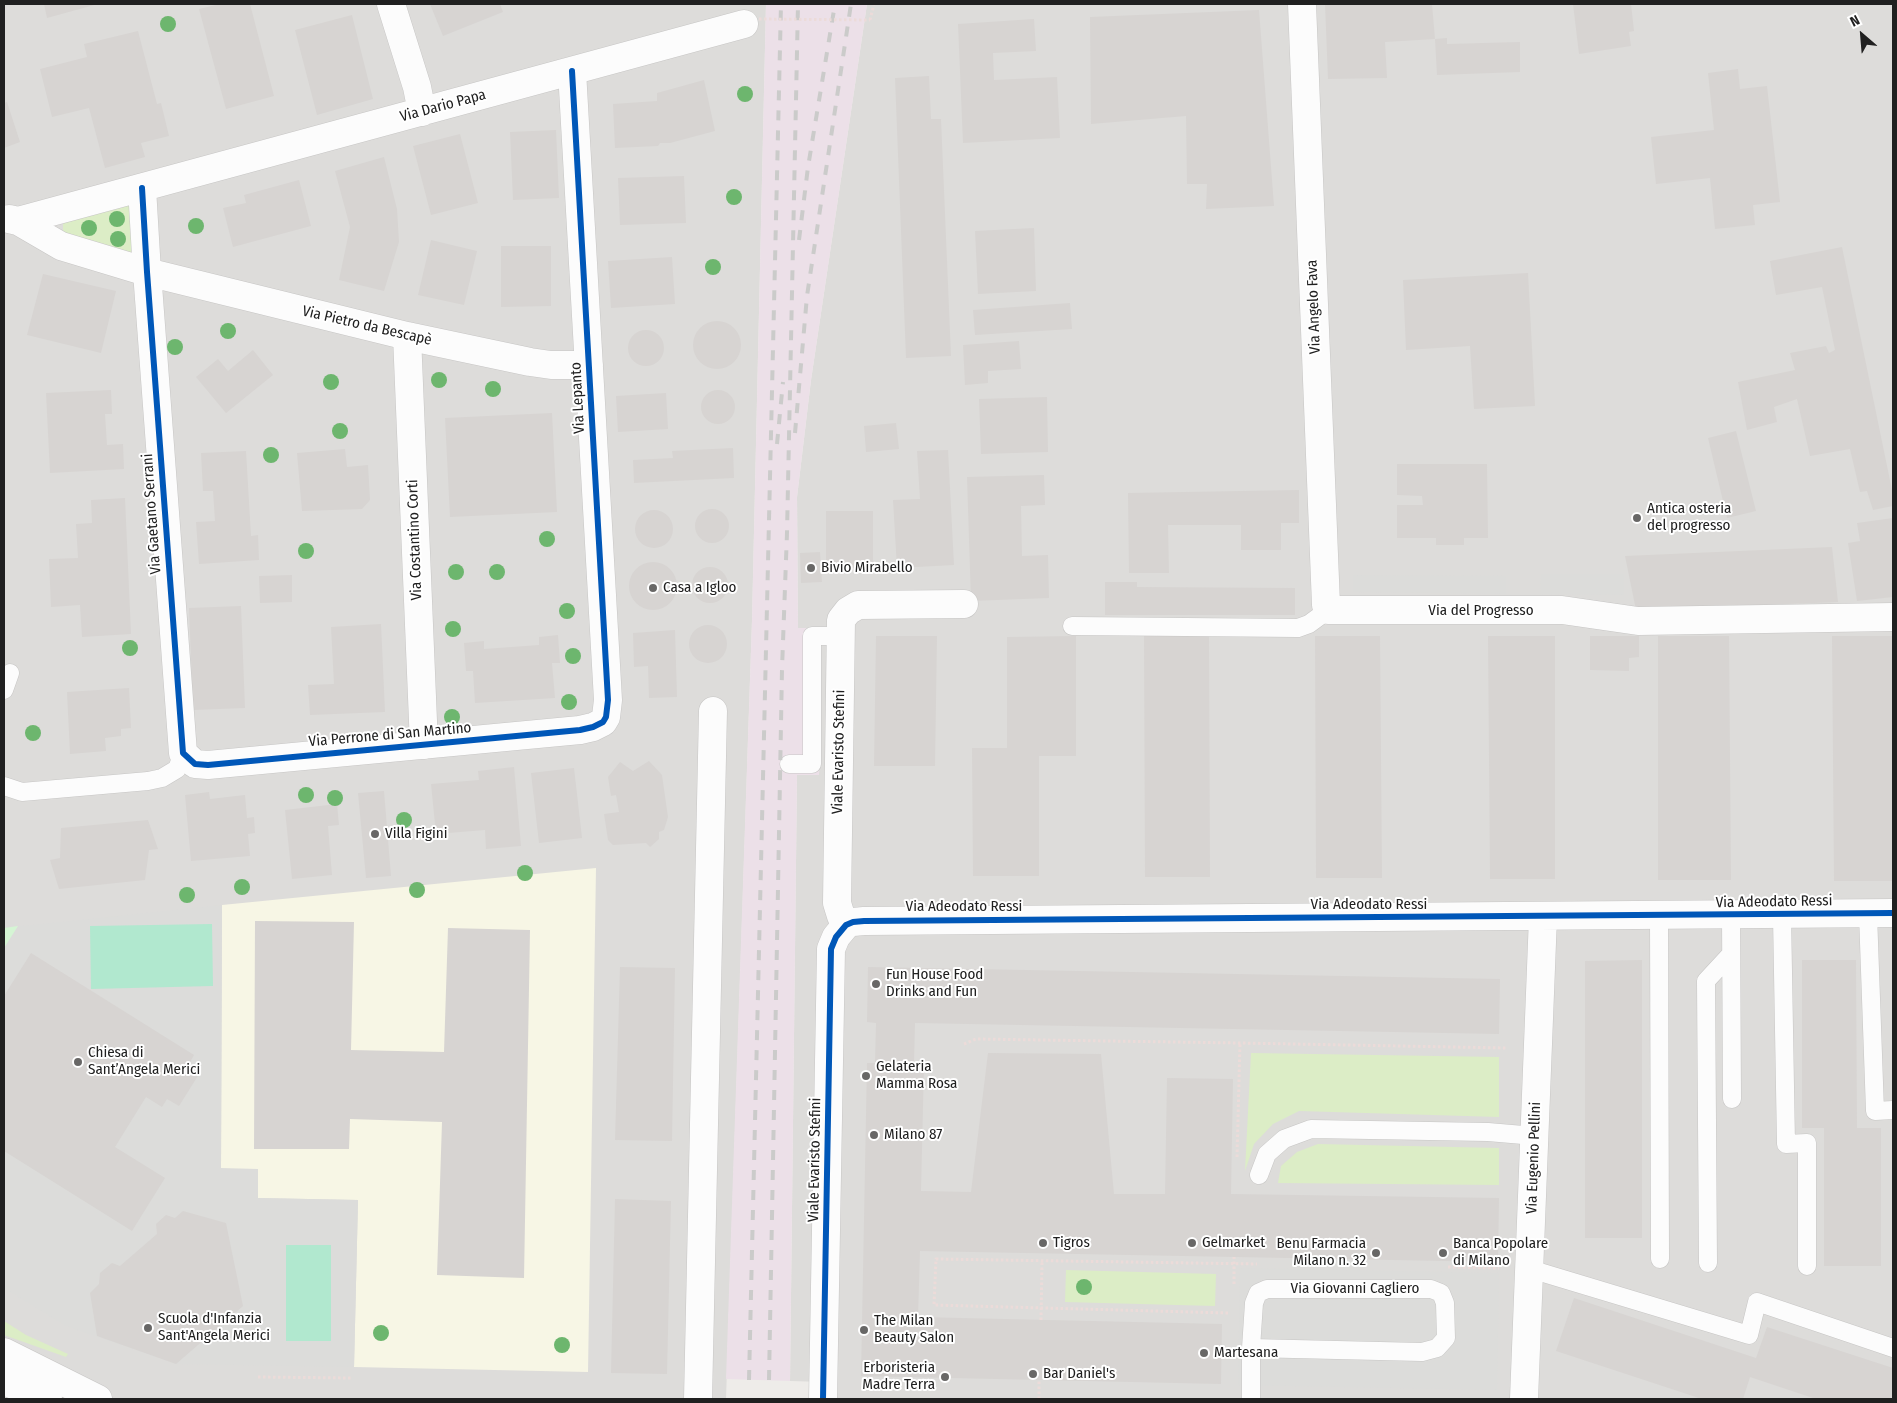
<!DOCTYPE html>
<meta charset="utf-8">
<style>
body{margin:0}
#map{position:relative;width:1897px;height:1403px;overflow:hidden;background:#eeece9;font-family:"Fira Sans Condensed",sans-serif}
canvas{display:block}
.frame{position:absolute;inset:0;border:5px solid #202020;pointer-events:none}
.north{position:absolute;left:1837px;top:10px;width:50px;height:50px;-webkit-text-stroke:4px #fff;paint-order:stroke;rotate:333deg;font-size:14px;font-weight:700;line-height:20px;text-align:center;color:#202020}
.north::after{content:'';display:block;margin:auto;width:18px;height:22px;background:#202020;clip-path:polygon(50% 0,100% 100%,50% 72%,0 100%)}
</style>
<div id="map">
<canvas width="1897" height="1403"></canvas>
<div class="frame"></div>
<div class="north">N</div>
</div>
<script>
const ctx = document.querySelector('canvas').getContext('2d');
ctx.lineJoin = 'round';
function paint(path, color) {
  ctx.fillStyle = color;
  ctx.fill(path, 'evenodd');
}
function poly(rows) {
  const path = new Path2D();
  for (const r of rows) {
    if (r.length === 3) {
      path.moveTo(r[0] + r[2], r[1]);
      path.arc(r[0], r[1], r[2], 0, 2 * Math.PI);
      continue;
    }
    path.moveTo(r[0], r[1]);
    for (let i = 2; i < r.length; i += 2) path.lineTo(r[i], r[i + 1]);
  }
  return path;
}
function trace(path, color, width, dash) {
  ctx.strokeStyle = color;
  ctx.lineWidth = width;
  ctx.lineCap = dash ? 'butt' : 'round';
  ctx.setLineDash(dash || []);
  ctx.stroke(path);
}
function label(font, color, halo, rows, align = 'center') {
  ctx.font = font + ' "Fira Sans Condensed",sans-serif';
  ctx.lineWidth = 4;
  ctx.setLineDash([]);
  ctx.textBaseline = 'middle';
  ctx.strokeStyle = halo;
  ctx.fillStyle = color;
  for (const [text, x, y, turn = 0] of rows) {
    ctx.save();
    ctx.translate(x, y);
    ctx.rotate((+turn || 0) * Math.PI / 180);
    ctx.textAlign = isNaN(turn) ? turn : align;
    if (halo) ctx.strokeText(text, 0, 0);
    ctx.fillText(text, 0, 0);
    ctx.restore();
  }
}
paint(poly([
 [4,4,766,4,752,621,726,1399,4,1399],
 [867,4,1893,4,1893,1399,828,1399,824,1382,790,1381,797,775,819,774,821,628,798,629,797,497,811,380]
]), '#dddcda');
paint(poly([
 [766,4,867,4,811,380,797,497,798,628,821,628,821,636,819,775,797,775,790,1381,726,1379,752,621]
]), '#ece0e8');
paint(poly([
 [596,868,588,1372,354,1367,358,1200,258,1198,221,1168,222,905]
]), '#f7f6e5');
paint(poly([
 [1541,574,1624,574,1624,595,1540,594],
 [1353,575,1506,576,1506,594,1353,592],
 [222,905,221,1168,258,1169,258,1198,358,1200,354,1367,176,1364,66,1326,4,1288,4,928],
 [1240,1268,1499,1273,1497,1390,1238,1385]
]), '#dcdcda');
paint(poly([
 [134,201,138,259,63,237,63,219],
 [1251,1053,1499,1057,1499,1117,1299,1111,1273,1124,1254,1144,1245,1171],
 [1318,1144,1499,1148,1499,1185,1278,1183,1281,1166,1297,1152],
 [1066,1270,1216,1274,1215,1306,1065,1302],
 [4,1321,26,1335,68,1354,66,1357,4,1335]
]), '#dcedc6');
paint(poly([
 [18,926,4,948,4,928]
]), '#d5f5d4');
paint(poly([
 [212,924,213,986,91,989,90,926],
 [286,1245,331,1245,331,1341,286,1341]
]), '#b1e8cf');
paint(poly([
 [44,4,98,4,47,18],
 [220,4,250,4,274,96,226,109,199,9],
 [430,4,500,4,503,12,443,36],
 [1325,4,1432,4,1435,39,1385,42,1387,78,1328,79],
 [1573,4,1631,4,1634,31,1629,32,1631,46,1579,54],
 [1259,10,1274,206,1206,209,1207,184,1187,184,1186,116,1091,124,1090,17],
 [352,15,373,99,317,115,295,30],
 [1034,19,1036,51,993,53,994,80,1057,77,1060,138,963,143,958,24],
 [138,31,157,104,161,103,169,136,141,143,145,157,105,168,89,108,52,117,40,69,87,57,84,44],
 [1447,38,1447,44,1520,42,1520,72,1437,75,1435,39],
 [1738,69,1740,89,1767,86,1780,202,1753,205,1755,225,1715,229,1710,178,1656,184,1651,137,1714,130,1708,73],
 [929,76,931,119,941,119,951,356,906,358,895,78],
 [704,80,715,131,670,143,660,143,658,146,615,148,613,104,657,101,657,93],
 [7,102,20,142,4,148,4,103],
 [556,130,559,198,513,200,510,132],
 [460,134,478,203,431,215,413,146],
 [384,157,397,209,399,242,384,291,339,280,350,227,335,171],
 [684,176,686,223,620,225,618,178],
 [299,180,311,226,233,247,223,208,246,203,244,195],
 [1034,228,1036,291,978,294,975,231],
 [431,240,477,251,464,305,418,295],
 [501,246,551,246,551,306,501,307],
 [1842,247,1893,495,1893,506,1873,510,1867,491,1860,492,1850,449,1810,456,1797,399,1774,407,1777,422,1747,430,1738,382,1795,370,1790,353,1826,346,1829,353,1835,350,1822,287,1776,295,1770,261],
 [672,257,675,304,611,308,608,261],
 [1528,273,1535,406,1474,409,1470,346,1406,350,1403,280],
 [43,274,116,291,101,353,27,335],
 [1070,303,1072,329,975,335,973,310],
 [717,345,24],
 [646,348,18],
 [1019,341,1021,369,988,371,988,383,965,385,963,345],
 [253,350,273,375,226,413,196,377,218,359,228,371],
 [718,407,17],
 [111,390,112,414,105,414,107,445,123,444,124,469,50,473,46,393],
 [666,393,668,429,618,432,616,396],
 [1047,397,1048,452,981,454,979,399],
 [552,413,557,512,450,517,445,418],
 [896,423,899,449,866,452,864,426],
 [1736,431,1756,511,1727,518,1708,438],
 [733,448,734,478,634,483,633,460,673,458,672,451],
 [345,449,347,467,368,465,370,500,362,509,302,511,297,453],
 [948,450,954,565,897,568,893,500,920,499,917,451],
 [246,451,251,536,258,535,259,560,199,564,196,522,215,521,213,491,203,491,201,453],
 [1397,464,1487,464,1488,538,1464,538,1464,545,1436,545,1436,538,1397,538,1397,505,1423,505,1422,496,1397,495],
 [1044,475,1045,505,1021,506,1022,556,1048,555,1049,598,971,601,967,477],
 [1299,490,1299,523,1281,523,1281,550,1241,550,1241,525,1168,525,1169,573,1129,573,1128,493],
 [125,498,131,634,82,637,80,605,51,607,49,559,78,558,76,524,92,523,91,500],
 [712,526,17],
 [654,529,19],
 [826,511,873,511,873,568,826,568],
 [1893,518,1893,597,1857,601,1848,543,1860,541,1857,523],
 [1832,547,1838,602,1636,610,1625,556],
 [820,552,822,582,801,583,800,553],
 [653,586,24],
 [710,585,18],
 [292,575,292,602,260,603,259,576],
 [1105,582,1137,582,1137,587,1295,588,1295,615,1105,615],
 [241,606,245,708,193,710,189,608],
 [381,624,385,712,310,715,308,685,334,684,331,627],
 [708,644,19],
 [675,630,677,697,649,698,648,666,634,667,633,633],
 [558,635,560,663,552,663,555,698,475,703,473,671,466,671,464,643,484,641,484,649,539,645,539,637],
 [876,636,937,636,935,766,874,766],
 [1076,636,1076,756,1039,756,1039,876,973,876,972,748,1007,748,1007,637],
 [1144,636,1209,636,1210,877,1145,877],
 [1315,636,1380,636,1382,878,1316,878],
 [1488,636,1555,636,1555,879,1490,879],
 [1590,636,1639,636,1639,657,1629,658,1629,671,1590,670],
 [1658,636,1729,636,1731,880,1658,880],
 [1832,636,1893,636,1893,881,1834,881],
 [129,688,131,728,121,729,121,736,105,738,106,751,70,754,67,692],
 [649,761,662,775,668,817,664,830,659,832,659,839,650,847,646,843,613,845,608,840,604,814,619,812,616,795,611,796,608,777,620,762,633,771],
 [514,767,521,846,486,849,485,830,436,834,431,784,479,780,478,771],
 [574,768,582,838,539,843,531,773],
 [384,791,391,876,366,878,358,793],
 [209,792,210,799,245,795,247,818,254,817,255,833,248,834,250,856,191,861,185,795],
 [337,804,339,825,328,826,332,875,292,879,285,810],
 [148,820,158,849,149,850,145,880,59,889,50,860,60,858,61,828],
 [255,921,354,922,351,1050,444,1052,448,928,530,930,524,1278,437,1275,442,1122,350,1119,349,1149,254,1149],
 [31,953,194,1055,189,1064,201,1071,179,1106,167,1099,162,1107,146,1097,115,1147,165,1178,132,1231,4,1151,4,996],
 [1642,960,1642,1238,1585,1238,1585,961],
 [1802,960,1856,960,1857,1128,1881,1128,1881,1266,1824,1266,1824,1128,1802,1128],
 [620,967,675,968,672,1141,615,1140],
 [868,967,1500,979,1499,1034,915,1023,914,1063,924,1064,921,1191,971,1192,988,1053,1101,1054,1114,1194,1165,1194,1167,1078,1233,1079,1231,1194,1499,1198,1498,1262,920,1251,918,1317,1222,1324,1221,1384,861,1376,867,1063,875,1063,876,1023,867,1022],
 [615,1199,671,1201,667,1374,611,1373],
 [183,1211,226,1223,243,1306,176,1364,97,1336,90,1293,99,1284,100,1273,112,1263,120,1266,157,1234,156,1224,166,1215,175,1218],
 [1574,1298,1756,1358,1767,1327,1893,1368,1893,1399,1816,1399,1750,1377,1743,1399,1702,1399,1556,1351]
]), '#d7d4d2');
const lane = poly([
 [1072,626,1298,628,1309,624,1328,610],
 [4,690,10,673],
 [789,764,812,764,812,636,840,636],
 [4,786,22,792,148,781,162,778,177,769,183,753],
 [1868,914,1875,1111,1893,1110],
 [1731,915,1732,1099],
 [1782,915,1786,1144,1807,1143,1807,1266],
 [1659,916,1660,1259],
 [1259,1175,1267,1154,1284,1139,1311,1129,1488,1132,1535,1136],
 [1708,1263,1706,981,1731,954],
 [1530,1269,1749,1335,1757,1302,1893,1348],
 [1251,1348,1422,1352,1437,1348,1446,1338,1445,1303,1441,1293,1431,1289,1267,1289,1258,1293,1254,1303,1251,1348,1251,1399]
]);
const street = poly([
 [391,4,417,87,422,112],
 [1302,4,1326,605,1328,610,1562,610,1638,621,1893,617],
 [142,188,147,272,183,753,195,764,208,765,580,730,593,727,603,722,606,717,608,700,572,71],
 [9,219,18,221,61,246,147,272,407,336,530,362,551,365,589,365],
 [18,221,744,24],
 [407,336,424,745],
 [846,925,841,916,837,903,841,620,848,611,858,605,964,604],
 [4,1352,98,1399],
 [4,1381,48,1399],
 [698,1399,713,711],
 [823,1399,831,949,836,937,846,925,853,922,864,921,1893,913],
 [1524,1399,1543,917]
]);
trace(lane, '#c7c6c5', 19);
trace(street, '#c7c6c5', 29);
trace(poly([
 [870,20,874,4],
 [964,1044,976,1039,1240,1043,1507,1048],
 [1237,1157,1240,1043],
 [1448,1267,1499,1268],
 [1234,1284,1234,1257],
 [1228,1313,934,1305,936,1259,1257,1264],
 [1041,1320,1042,1261],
 [258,1377,351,1378],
 [1039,1399,1039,1380]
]), '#ecdbd9', 3, [2.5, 2.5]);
trace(lane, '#fcfcfc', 18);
trace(street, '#fcfcfc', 28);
trace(poly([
 [799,240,808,167,835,4],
 [795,433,807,296,851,4],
 [777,444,783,382],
 [749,1380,781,4],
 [769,1380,782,669,787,533,798,4]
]), '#cbcbca', 4, [10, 10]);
trace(poly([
 [759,19,870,20]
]), '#ecdbd9', 3, [2.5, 2.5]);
trace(poly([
 [142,188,147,272,183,753,195,764,208,765,580,730,593,727,603,722,606,717,608,700,572,71],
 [823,1399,831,949,836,937,846,925,853,922,864,921,1893,913]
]), '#0057b8', 6);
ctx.fillStyle = '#6db66e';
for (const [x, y] of [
 [168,24],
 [745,94],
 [734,197],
 [117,219],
 [196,226],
 [89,228],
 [118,239],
 [713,267],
 [228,331],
 [175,347],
 [439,380],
 [331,382],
 [493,389],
 [340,431],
 [271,455],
 [547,539],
 [306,551],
 [456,572],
 [497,572],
 [567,611],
 [453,629],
 [130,648],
 [573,656],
 [569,702],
 [452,717],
 [33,733],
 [306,795],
 [335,798],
 [404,820],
 [525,873],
 [242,887],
 [417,890],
 [187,895],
 [1084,1287],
 [381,1333],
 [562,1345]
]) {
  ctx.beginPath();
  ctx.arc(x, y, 8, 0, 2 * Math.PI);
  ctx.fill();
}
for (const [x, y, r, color] of [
 [1637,518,5,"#686766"],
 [811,568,5,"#686766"],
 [653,588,5,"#686766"],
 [375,834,5,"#686766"],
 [876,984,5,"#686766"],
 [78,1062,5,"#686766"],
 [866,1076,5,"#686766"],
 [874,1135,5,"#686766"],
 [1043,1243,5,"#686766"],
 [1192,1243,5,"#686766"],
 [1376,1253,5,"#686766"],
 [1443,1253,5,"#686766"],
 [148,1328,5,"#686766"],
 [864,1330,5,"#686766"],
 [1204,1353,5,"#686766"],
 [1033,1374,5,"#686766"],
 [945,1377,5,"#686766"]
]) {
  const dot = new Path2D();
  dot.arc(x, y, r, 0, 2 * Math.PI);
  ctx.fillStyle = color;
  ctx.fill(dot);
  trace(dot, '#fff', 2);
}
label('15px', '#202020', '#fff', [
 ["Via Dario Papa",443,106,-15],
 ["Via Angelo Fava",1314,307,-92],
 ["Via Pietro da Bescapè",367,326,13],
 ["Via Lepanto",578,398,-93],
 ["Via Gaetano Serrani",152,514,-94],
 ["Via Costantino Corti",415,540,-92],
 ["Via del Progresso",1481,611],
 ["Via Perrone di San Martino",390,735,-5],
 ["Viale Evaristo Stefini",839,752,-89],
 ["Via Adeodato Ressi",1774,902,-1],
 ["Via Adeodato Ressi",1369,905],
 ["Via Adeodato Ressi",964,907],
 ["Via Eugenio Pellini",1534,1158,-88],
 ["Viale Evaristo Stefini",815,1160,-89],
 ["Via Giovanni Cagliero",1355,1289]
]);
label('15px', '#202020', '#fff', [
 ["Antica osteria",1647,509],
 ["del progresso",1647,526],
 ["Bivio Mirabello",821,568],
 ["Casa a Igloo",663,588],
 ["Villa Figini",385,834],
 ["Fun House Food",886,975],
 ["Drinks and Fun",886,992],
 ["Chiesa di",88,1053],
 ["Sant’Angela Merici",88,1070],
 ["Gelateria",876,1067],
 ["Mamma Rosa",876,1084],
 ["Milano 87",884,1135],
 ["Tigros",1053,1243],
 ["Gelmarket",1202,1243],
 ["Benu Farmacia",1366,1244,"right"],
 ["Milano n. 32",1366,1261,"right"],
 ["Banca Popolare",1453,1244],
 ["di Milano",1453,1261],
 ["Scuola d'Infanzia",158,1319],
 ["Sant'Angela Merici",158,1336],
 ["The Milan",874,1321],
 ["Beauty Salon",874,1338],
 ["Martesana",1214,1353],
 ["Erboristeria",935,1368,"right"],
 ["Madre Terra",935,1385,"right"],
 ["Bar Daniel's",1043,1374]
], 'left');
</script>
